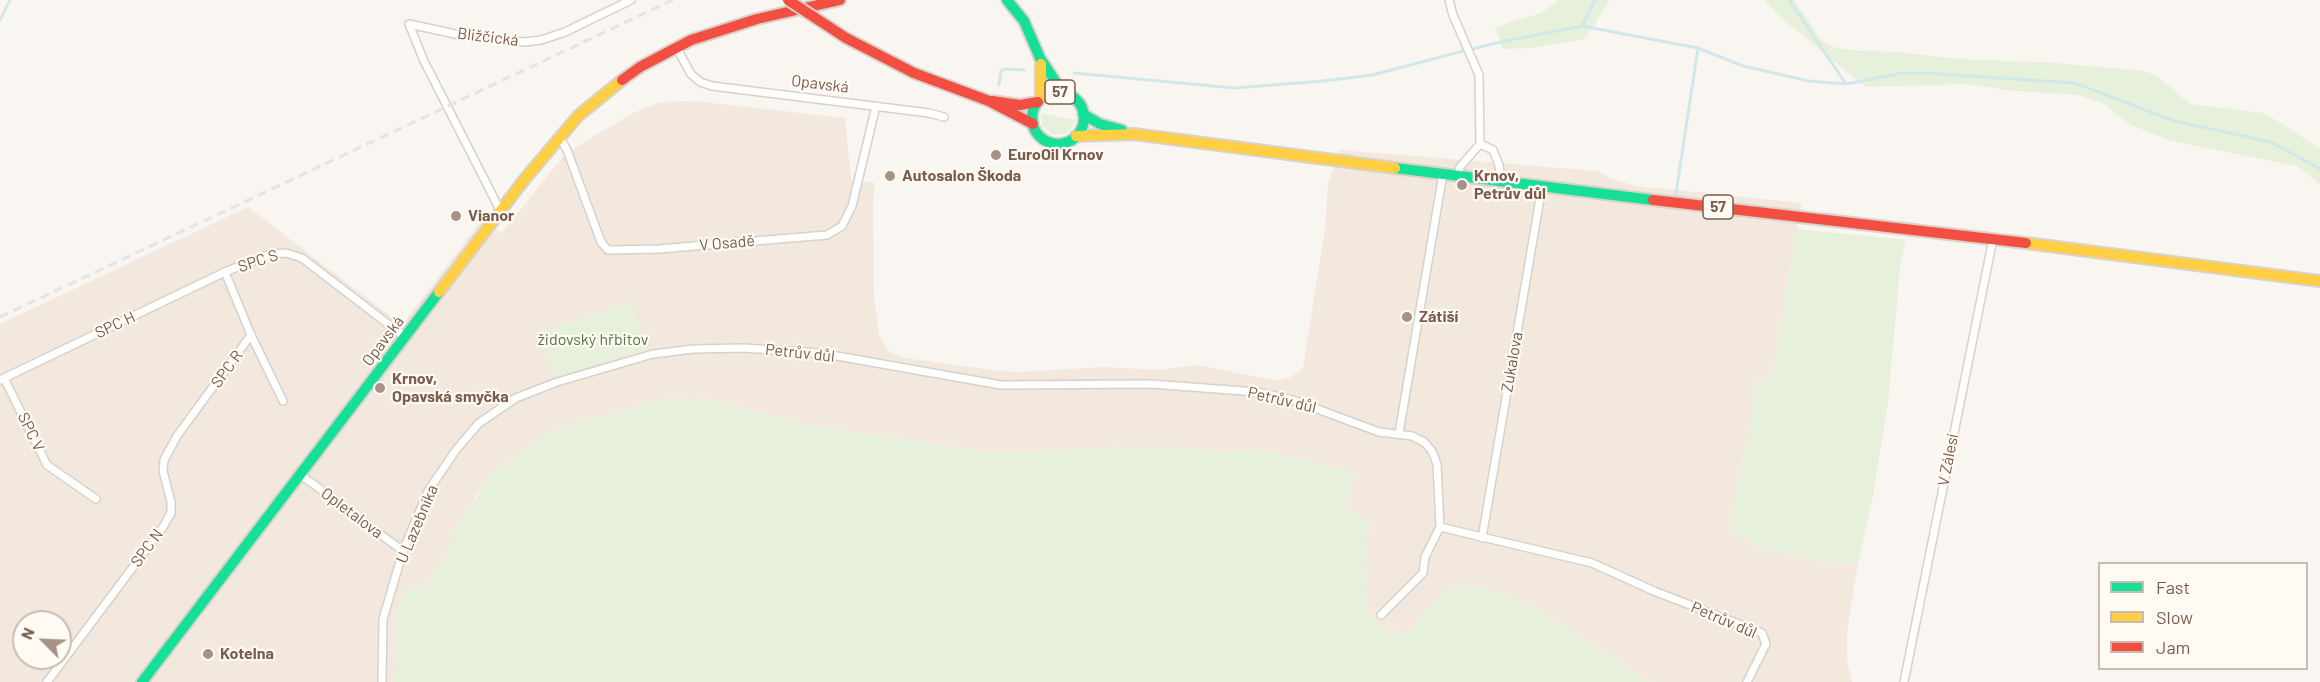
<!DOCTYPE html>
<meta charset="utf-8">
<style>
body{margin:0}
#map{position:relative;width:2320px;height:682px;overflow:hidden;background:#f9f5f0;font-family:Barlow,sans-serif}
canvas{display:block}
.legend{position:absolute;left:2098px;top:562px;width:210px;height:108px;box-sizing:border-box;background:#fffaf3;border:2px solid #cabbb1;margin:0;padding:8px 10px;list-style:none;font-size:18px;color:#7a5c4d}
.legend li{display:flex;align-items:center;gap:12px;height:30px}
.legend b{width:30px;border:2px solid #cabbb1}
.north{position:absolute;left:12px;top:610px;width:60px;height:60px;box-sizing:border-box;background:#fffaf3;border:2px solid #cabbb1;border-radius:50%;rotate:294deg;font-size:16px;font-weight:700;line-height:24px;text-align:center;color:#7a5c4d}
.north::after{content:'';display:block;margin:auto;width:21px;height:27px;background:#a69286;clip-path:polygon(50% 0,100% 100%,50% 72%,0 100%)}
</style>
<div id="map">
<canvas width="2320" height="682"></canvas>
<ul class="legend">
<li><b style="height:8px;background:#16e098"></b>Fast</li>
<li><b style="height:8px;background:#ffcf43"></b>Slow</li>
<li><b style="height:8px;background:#f24e42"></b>Jam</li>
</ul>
<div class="north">N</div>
</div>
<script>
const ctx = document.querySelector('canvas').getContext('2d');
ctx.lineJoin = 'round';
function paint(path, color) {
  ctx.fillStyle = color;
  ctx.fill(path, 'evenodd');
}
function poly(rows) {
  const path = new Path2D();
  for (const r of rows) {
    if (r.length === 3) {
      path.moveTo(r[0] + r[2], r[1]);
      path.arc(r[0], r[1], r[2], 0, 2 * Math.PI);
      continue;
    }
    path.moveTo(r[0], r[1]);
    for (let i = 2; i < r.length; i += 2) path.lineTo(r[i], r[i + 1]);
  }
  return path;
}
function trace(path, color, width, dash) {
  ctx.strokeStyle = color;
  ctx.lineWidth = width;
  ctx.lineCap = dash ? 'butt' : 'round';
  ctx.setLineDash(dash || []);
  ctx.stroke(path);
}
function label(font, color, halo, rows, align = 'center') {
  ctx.font = font + ' Barlow,sans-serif';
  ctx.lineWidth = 4.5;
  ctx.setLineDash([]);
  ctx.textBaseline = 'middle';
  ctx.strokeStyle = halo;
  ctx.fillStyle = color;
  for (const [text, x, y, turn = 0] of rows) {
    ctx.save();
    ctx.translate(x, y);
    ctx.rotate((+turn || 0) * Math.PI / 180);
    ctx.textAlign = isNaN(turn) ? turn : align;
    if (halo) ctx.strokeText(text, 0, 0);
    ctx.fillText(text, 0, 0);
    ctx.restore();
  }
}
paint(poly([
 [677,101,694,101,845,118,851,180,875,183,873,206,874,296,879,334,885,346,890,352,905,358,999,371,1017,372,1104,367,1157,370,1197,365,1277,381,1291,377,1303,368,1325,228,1328,185,1339,150,1597,171,1610,178,1636,186,1802,203,1771,380,1764,383,1757,378,1753,398,1753,416,1747,436,1729,533,1752,538,1751,545,1821,562,1858,563,1847,632,1847,659,1852,682,1650,682,1533,606,1469,585,1452,587,1439,598,1408,633,1383,630,1368,611,1364,572,1370,522,1354,514,1345,500,1264,450,1216,452,1182,447,1127,447,995,453,804,425,715,400,664,398,554,430,506,463,477,494,468,513,454,530,445,555,428,585,407,589,397,609,396,658,393,682,0,682,0,324,248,207,402,325,484,217,501,234,561,159,576,147,631,114,658,103],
 [24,622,60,622,60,658,24,658]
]), '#f2e8de');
paint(poly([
 [1559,0,1610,0,1585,39,1532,48,1503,49,1495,27,1541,13],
 [1764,0,1794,0,1822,41,1833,47,1850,50,1898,52,1957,59,2056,63,2143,71,2156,75,2190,104,2264,113,2289,128,2320,149,2320,184,2297,166,2172,141,2131,125,2104,104,2079,95,2014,91,1968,84,1865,87,1779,16],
 [1041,113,1075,120,1075,123,1067,133,1058,135,1051,134,1042,125],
 [1797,229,1906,240,1900,269,1888,402,1873,496,1858,563,1821,562,1751,545,1752,538,1744,539,1728,533,1747,436,1753,416,1753,398,1757,377,1764,383,1771,380],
 [630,301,645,348,556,379,540,332],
 [664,398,715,400,804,425,994,453,1127,447,1183,447,1216,452,1264,450,1359,473,1345,500,1354,514,1370,521,1364,572,1368,611,1382,630,1408,633,1439,598,1452,587,1469,585,1489,589,1533,606,1650,682,393,682,396,658,397,609,407,589,428,585,445,555,454,530,468,513,490,474,554,430]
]), '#e7f0db');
trace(poly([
 [1789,0,1846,84],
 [0,20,10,0],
 [1582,26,1595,0],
 [1472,49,1505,41,1582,26,1698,48,1743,66,1809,81,1846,84,1902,73,1923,73,2075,83,2174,121,2271,142,2320,169],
 [1074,73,1234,88,1323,81,1372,75,1467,50],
 [999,85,1001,71,1006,69,1024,70],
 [1675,200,1698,48]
]), '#d0e8ea', 3);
const street = poly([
 [1449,0,1453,15,1479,75,1480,144,1460,167,1458,176],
 [409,24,469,37,525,42,541,40,565,32,631,0],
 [409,24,424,61,501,212],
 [676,47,691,74,700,82,712,86,929,113,944,117],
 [559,136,567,150,601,242,608,250,659,249,827,235,842,226,852,206,876,106],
 [1480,144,1493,150,1499,165,1501,182],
 [225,272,251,335,283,401],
 [4,378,47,465,96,499],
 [0,380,225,272,270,254,286,253,302,258,405,337],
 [1399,433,1443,174],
 [301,475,403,551],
 [1482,538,1542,187],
 [1381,615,1423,573,1425,557,1440,527],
 [47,682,163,527,171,513,171,502,163,471,164,460,177,436,251,335],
 [382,682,383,619,403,551,428,491,456,450,479,423,516,398,557,382,653,354,693,349,743,348,820,353,1001,385,1150,384,1258,392,1293,400,1379,432,1412,436,1424,442,1432,451,1437,464,1440,527,1592,563,1654,591,1762,633,1766,644,1747,682],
 [1904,682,1993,239]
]);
const fast = poly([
 [1007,0,1024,21,1040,58,1063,93],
 [1058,118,26],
 [1083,114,1100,124,1122,130],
 [1395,168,1653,200],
 [142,682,439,292]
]);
const slow = poly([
 [1041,64,1041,98],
 [1076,136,1134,134,1395,168],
 [2026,243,2320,281],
 [439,292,524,180,578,116,622,80]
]);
const jam = poly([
 [846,38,914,73,989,101,1033,124],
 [622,80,640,67,691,40,757,19,840,0],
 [992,101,1020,105,1038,102],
 [1653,200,2026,243]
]);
trace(street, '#d7d1cb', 10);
trace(fast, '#d9d2cb', 14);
trace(slow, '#d9d2cb', 14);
trace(jam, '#d9d2cb', 14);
trace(street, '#fefefd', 7);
trace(fast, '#16e098', 10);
trace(slow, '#ffcf43', 10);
trace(jam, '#f24e42', 10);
trace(poly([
 [0,317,673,0]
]), '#e6e3e7', 3, [9, 6]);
const jamBridge = poly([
 [788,0,846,38]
]);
trace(jamBridge, '#dad1cc', 14, []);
trace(jamBridge, '#f24e42', 10);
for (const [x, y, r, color] of [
 [996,155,6,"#a69286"],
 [890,176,6,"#a69286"],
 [1462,185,6,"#a69286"],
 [456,216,6,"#a69286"],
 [1407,317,6,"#a69286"],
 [380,388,6,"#a69286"],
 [208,654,6,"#a69286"]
]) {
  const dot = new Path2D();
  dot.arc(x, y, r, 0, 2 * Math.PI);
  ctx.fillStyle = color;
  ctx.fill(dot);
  trace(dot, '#fffaf3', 2);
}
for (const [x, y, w] of [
 [1060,92,30],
 [1718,207,30]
]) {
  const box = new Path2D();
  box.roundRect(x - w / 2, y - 12, w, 24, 4.5);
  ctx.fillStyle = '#fffaf3';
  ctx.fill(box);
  trace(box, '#7a5c4d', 1.5);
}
label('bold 15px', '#7a5c4d', null, [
 ["57",1060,92],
 ["57",1718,207]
]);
label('16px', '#7a5c4d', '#fffaf3', [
 ["Bližčická",488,37,7],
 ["Opavská",820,84,7],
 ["V Osadě",727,243,-5],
 ["SPC S",258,261,-18],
 ["SPC H",115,325,-25],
 ["Opavská",383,341,-53],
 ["Petrův důl",800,353,6],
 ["Zukalova",1512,362,-80],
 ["SPC R",227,369,-54],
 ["Petrův důl",1282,400,13],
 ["SPC V",31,432,64],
 ["V Zálesí",1948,460,-79],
 ["Opletalova",352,513,37],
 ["U Lazebníka",417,524,-67],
 ["SPC N",147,548,-54],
 ["Petrův důl",1724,620,23]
]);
label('bold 16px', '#7a5c4d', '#fffaf3', [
 ["EuroOil Krnov",1008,155],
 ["Autosalon Škoda",902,176],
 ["Krnov,",1474,176],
 ["Petrův důl",1474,194],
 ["Vianor",468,216],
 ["Zátiší",1419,317],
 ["Krnov,",392,379],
 ["Opavská smyčka",392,397],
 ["Kotelna",220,654]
], 'left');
label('16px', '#537a41', '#fffaf3', [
 ["židovský hřbitov",593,340]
]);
</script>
